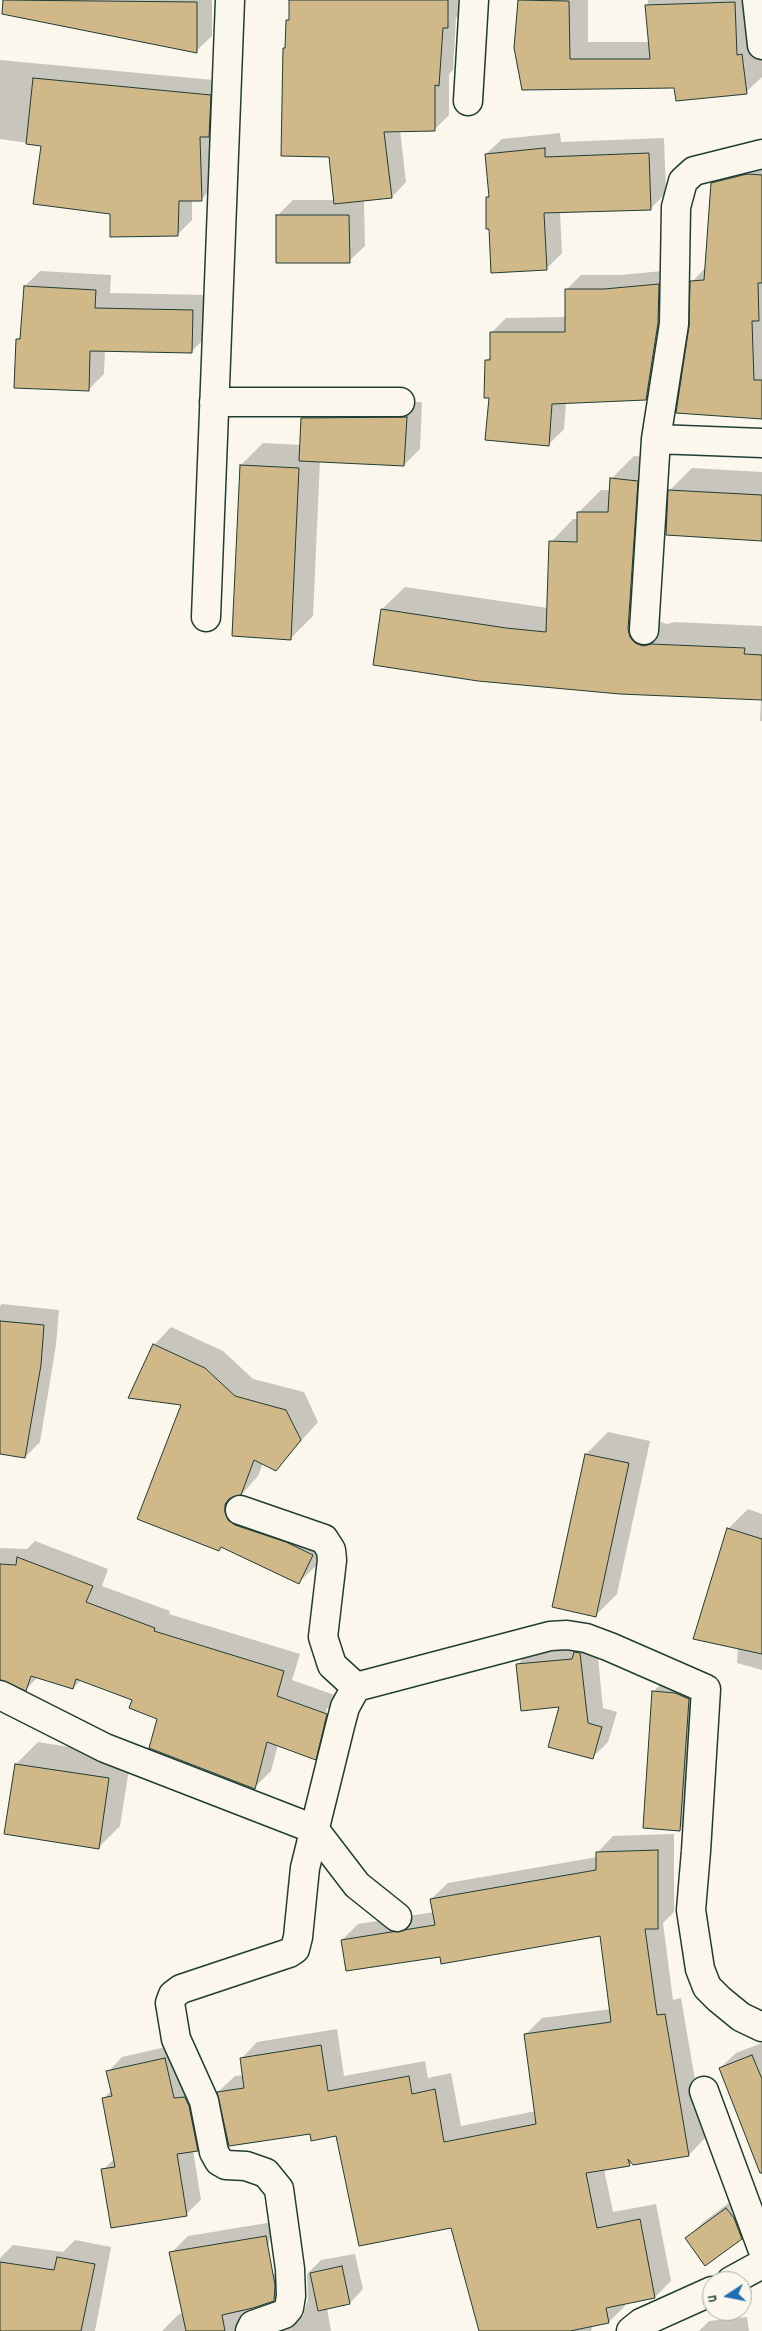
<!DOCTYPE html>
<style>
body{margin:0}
#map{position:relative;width:762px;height:2331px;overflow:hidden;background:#fbf7ec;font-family:Dekko,sans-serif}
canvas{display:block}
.north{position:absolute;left:702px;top:2271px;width:50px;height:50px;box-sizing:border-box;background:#fbf7ec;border:1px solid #a3ada2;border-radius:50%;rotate:259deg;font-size:14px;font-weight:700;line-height:20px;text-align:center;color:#1f3d34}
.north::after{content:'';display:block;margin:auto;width:18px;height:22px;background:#1f6fb2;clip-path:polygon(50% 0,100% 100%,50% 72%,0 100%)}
</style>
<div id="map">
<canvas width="762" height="2331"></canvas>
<div class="north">U</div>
</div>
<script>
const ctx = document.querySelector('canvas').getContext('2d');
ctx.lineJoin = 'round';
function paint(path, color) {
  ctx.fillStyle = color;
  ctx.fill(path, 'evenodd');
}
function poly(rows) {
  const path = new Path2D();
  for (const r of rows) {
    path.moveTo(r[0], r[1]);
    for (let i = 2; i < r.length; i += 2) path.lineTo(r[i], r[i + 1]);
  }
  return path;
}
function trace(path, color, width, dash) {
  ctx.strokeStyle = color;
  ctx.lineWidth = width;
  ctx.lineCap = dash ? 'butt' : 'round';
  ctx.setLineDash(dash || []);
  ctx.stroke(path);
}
paint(poly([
 [26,0,212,0,212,36,196,51,23,17],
 [293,0,462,0,462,12,456,18,453,70,449,74,449,115,434,130,400,130,406,182,392,197,364,200,365,246,349,261,277,216,293,200,335,200,330,156,284,49,287,46,287,21,291,17],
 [519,0,588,0,588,42,650,42,648,0,753,0,762,55,762,77,746,92,675,87,515,48],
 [0,42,0,60,224,81,215,185,201,200,192,200,192,220,177,235,111,212,42,145,0,139],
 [560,133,561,142,664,138,666,193,650,209,560,211,562,253,547,268,487,198,490,194,486,154,502,139],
 [762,159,762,418,691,327,692,282,706,267,712,183,728,168],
 [673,270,661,384,646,399,566,402,564,429,549,444,490,397,487,360,491,356,491,333,506,318,566,317,566,290,581,275,620,275],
 [40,271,111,275,110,293,208,295,207,336,191,352,105,350,104,374,88,390,17,340,22,335,25,286],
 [422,402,420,449,404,465,320,461,313,616,291,638,241,465,263,443,301,445,302,418,318,403],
 [634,456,660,458,658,621,667,624,675,622,762,626,762,721,760,721,761,699,375,664,382,609,405,587,548,608,551,542,573,519,579,519,579,512,601,490,611,490,612,478],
 [692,468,762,472,762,539,670,490],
 [2,1304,59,1310,56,1345,40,1442,25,1457,0,1453,0,1306],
 [171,1327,223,1351,253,1379,304,1392,318,1422,276,1469,263,1463,258,1476,242,1494,245,1502,329,1537,317,1565,299,1582,222,1546,183,1404,154,1345],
 [608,1432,650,1441,617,1594,595,1616,586,1454],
 [748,1509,762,1514,762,1670,737,1663,738,1647,728,1529],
 [35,1541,108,1569,102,1586,170,1611,169,1614,300,1654,292,1680,343,1698,332,1742,315,1758,278,1745,271,1771,254,1788,134,1699,81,1680,73,1688,38,1677,26,1689,0,1678,0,1548,27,1549],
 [327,1708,330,1708,322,1739,319,1739],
 [596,1638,603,1708,617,1712,608,1742,593,1757,561,1706,517,1665,532,1649],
 [669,1676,692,1678,695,1814,680,1829,653,1692],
 [38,1742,131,1757,120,1826,98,1848,16,1764],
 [674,1834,674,1912,663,1923,673,2000,681,1998,705,2138,689,2155,633,2164,632,2162,629,2165,604,2169,613,2212,656,2204,671,2281,655,2297,625,2303,625,2306,609,2322,593,2325,591,2331,480,2331,452,2226,337,2134,311,2133,218,2092,235,2076,243,2075,241,2059,257,2042,337,2029,344,2076,425,2061,428,2078,451,2073,461,2126,536,2111,525,2035,542,2018,611,2009,601,1935,441,1955,342,1940,358,1924,434,1912,431,1899,448,1883,597,1857,597,1853,613,1836],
 [762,2043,762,2143,720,2068,736,2053],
 [179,2044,212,2135,197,2150,193,2150,201,2200,186,2214,103,2170,115,2158,104,2098,112,2090,108,2072,122,2057],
 [742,2193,757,2222,741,2238,687,2238,702,2223],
 [273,2222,262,2278,265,2276,282,2272,282,2292,274,2300,253,2306,251,2314,253,2331,162,2331,179,2314,184,2313,171,2253,188,2236],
 [75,2240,111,2247,95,2331,0,2331,0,2258,13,2245,63,2252],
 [355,2254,363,2289,350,2303,327,2308,331,2331,275,2331,282,2324,303,2316,308,2299,307,2274,321,2260],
 [747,2317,749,2331,699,2331,709,2321]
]), '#0003');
const building = poly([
 [3,0,197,2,197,53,2,14,3,0],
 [289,0,448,0,448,28,443,28,439,86,435,85,435,131,384,132,392,198,334,204,329,157,281,156,283,48,285,48,286,20,289,20,289,0],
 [518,0,569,1,570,59,650,59,645,5,735,2,737,55,742,54,747,94,676,101,674,88,522,90,514,48,518,0],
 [33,78,211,95,209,137,200,137,202,201,179,201,178,236,110,237,110,214,33,204,41,146,26,144,33,78],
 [545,148,545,157,649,153,651,210,544,213,547,270,491,273,489,229,486,229,486,197,489,197,485,154,545,148],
 [747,174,762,175,762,283,758,283,759,321,752,321,754,380,762,380,762,419,676,413,689,326,690,281,704,280,711,183,747,174],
 [276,215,349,215,350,263,276,263,276,215],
 [659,284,658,323,646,400,552,404,549,446,485,440,489,398,484,398,485,360,490,360,490,332,565,332,565,289,604,289,659,284],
 [24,286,96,290,95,308,193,310,192,353,90,351,89,391,14,388,16,339,20,339,24,286],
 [407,417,404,466,299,461,301,418,407,417],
 [240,465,299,468,291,640,232,636,240,465],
 [610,478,638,481,628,629,630,637,635,643,643,646,651,644,745,648,744,654,762,655,762,700,620,694,478,681,373,665,381,609,506,628,546,632,549,541,577,542,577,512,608,512,610,478],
 [668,490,762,495,762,541,666,535,668,490],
 [0,1321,44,1325,41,1365,25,1458,0,1454,0,1321],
 [153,1344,205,1368,235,1396,286,1410,301,1440,276,1471,254,1460,241,1495,229,1499,225,1504,225,1512,228,1520,235,1525,286,1542,313,1555,299,1584,221,1547,219,1551,137,1519,181,1405,128,1398,153,1344],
 [585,1454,629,1463,596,1617,552,1607,585,1454],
 [727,1528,762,1539,762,1654,693,1639,727,1528],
 [17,1557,93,1586,86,1602,155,1628,154,1631,284,1671,277,1696,327,1714,316,1760,267,1742,255,1789,149,1748,157,1719,129,1708,132,1700,76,1679,73,1689,31,1676,26,1691,0,1680,0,1564,16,1565,17,1557],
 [574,1652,580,1653,588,1723,602,1727,593,1759,548,1747,559,1707,521,1711,516,1664,572,1659,574,1652],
 [652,1691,675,1693,689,1699,680,1831,643,1828,652,1691],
 [15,1764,109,1778,99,1849,4,1834,15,1764],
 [658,1850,658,1929,645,1929,657,2015,665,2014,689,2156,633,2165,628,2159,630,2166,586,2173,597,2228,640,2219,655,2298,606,2308,609,2323,570,2331,479,2331,451,2228,359,2246,336,2136,311,2141,310,2134,229,2146,217,2092,244,2088,240,2058,321,2045,328,2091,409,2076,412,2094,435,2089,444,2142,536,2124,524,2034,611,2022,600,1936,441,1964,440,1957,346,1971,341,1940,435,1925,430,1899,596,1870,596,1852,658,1850],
 [752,2055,762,2079,762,2173,760,2173,719,2068,752,2055],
 [165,2058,174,2098,185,2097,189,2106,198,2151,177,2154,187,2216,111,2228,101,2169,115,2167,102,2098,112,2096,106,2071,165,2058],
 [726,2208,734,2218,742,2239,705,2266,685,2238,726,2208],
 [266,2236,275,2285,274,2301,253,2308,222,2315,225,2331,186,2331,169,2252,266,2236],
 [57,2257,95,2264,81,2331,0,2331,0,2262,54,2270,57,2257],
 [342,2266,350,2304,318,2311,310,2273,342,2266]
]);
paint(building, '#d1b888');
trace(building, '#1f3d34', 1);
const minor = poly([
 [757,0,762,45],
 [468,101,474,0],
 [214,402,400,402],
 [656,439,762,443],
 [206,617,230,0],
 [644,630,656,439,674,324,676,207,683,181,694,171,762,154],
 [240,1510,324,1539,331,1550,332,1560,323,1637,332,1665,356,1687],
 [0,1695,105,1748,314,1829,357,1885,397,1917],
 [704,2091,762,2248],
 [731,2281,762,2264],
 [250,2331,253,2325,284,2314,289,2308,291,2296,290,2269,279,2189,266,2173,246,2166,226,2165,219,2161,214,2152,204,2101,176,2039,170,2003,173,1995,181,1989,289,1953,295,1949,298,1937,305,1868,340,1726,345,1707,356,1687,550,1636,567,1635,586,1638,610,1647,706,1689,696,1851,691,1910,700,1969,707,1987,719,1999,741,2017,762,2027],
 [631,2331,641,2323,712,2291]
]);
trace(minor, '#1f3d34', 31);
trace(minor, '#fbf7ec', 28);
</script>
